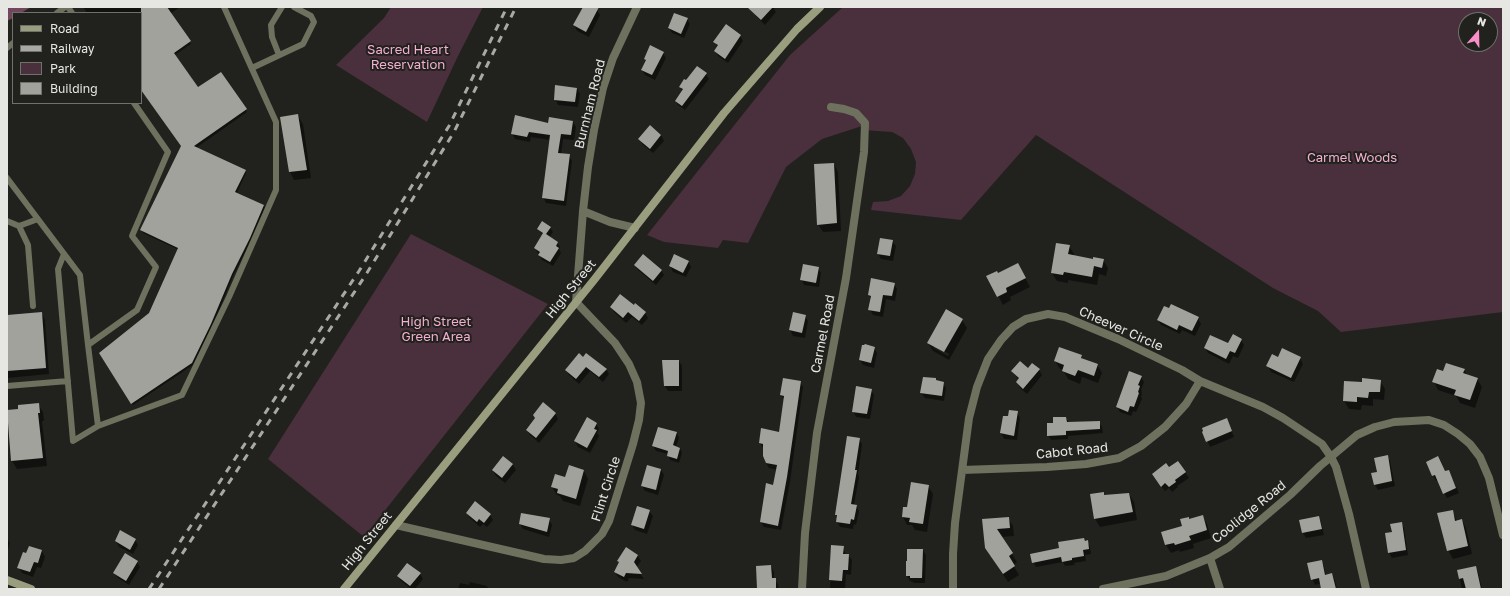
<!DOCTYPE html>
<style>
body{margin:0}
#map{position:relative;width:1510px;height:596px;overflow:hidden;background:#21221d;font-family:"Golos Text",sans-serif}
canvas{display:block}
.frame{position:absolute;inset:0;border:8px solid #e6e7e3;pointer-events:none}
.legend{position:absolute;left:12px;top:12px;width:130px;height:92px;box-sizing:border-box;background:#21221d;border:1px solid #70716c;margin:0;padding:5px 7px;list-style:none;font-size:12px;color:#e6e7e3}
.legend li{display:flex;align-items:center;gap:8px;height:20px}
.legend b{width:20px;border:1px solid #70716c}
.north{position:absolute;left:1458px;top:12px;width:40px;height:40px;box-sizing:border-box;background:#21221d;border:1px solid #70716c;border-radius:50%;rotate:20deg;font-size:11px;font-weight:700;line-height:16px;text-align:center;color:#e6e7e3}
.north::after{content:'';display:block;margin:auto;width:14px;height:18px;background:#f98fc8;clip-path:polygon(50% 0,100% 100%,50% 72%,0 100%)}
</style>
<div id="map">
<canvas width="1510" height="596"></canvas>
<div class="frame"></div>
<ul class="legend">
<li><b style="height:5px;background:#9a9e7f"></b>Road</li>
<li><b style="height:5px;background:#a8a9a5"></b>Railway</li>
<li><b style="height:11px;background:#4a2f3d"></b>Park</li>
<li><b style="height:11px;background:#a1a29c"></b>Building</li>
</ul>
<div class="north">N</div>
</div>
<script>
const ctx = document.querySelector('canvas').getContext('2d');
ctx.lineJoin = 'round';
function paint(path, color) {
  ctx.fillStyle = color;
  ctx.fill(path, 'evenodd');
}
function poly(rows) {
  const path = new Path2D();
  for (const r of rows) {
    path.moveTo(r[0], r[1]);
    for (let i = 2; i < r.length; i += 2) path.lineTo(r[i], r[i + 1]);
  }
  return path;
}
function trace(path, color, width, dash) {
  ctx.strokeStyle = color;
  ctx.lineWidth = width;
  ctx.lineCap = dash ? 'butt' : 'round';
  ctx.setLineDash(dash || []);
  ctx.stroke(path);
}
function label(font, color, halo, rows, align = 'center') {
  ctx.font = font + ' "Golos Text",sans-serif';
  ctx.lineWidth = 4;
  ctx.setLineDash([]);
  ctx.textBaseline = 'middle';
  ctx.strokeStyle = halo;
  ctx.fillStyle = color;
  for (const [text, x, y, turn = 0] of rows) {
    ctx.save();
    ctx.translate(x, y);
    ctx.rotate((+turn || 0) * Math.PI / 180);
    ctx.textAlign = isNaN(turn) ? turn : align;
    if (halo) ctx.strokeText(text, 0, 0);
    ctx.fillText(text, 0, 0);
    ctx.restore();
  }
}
paint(poly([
 [391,7,483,7,458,56,427,122,336,65,384,18],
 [843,7,1503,7,1503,312,1341,332,1318,311,1273,288,1036,135,961,220,871,210,873,202,888,201,901,196,910,186,915,174,916,162,911,149,903,138,892,132,862,130,862,126,822,139,786,167,748,243,723,240,718,248,664,242,647,235,790,55],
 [1466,20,1490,20,1490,44,1466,44],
 [411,234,548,304,364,537,268,459]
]), '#4a2f3d');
paint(poly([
 [7,7,31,7,21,13,13,13,13,18,7,21]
]), '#70475c');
paint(poly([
 [83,7,180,7,170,14,191,44,175,55,198,88,220,73,247,112,196,148,245,171,246,173,237,193,264,206,265,208,251,241,233,276,212,327,193,365,133,405,101,354,150,313,179,250,143,233,142,230,182,146,141,89,141,13,87,13],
 [584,7,591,7,597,10,600,15,589,37,577,31,574,25],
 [756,7,773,7,776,12,765,25,756,16,753,11],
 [687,19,690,24,684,38,672,33,669,28],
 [740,36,743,41,728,63,718,56,715,51,718,47,715,42],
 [663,53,666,58,655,80,645,75,642,70,646,61,645,59],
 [706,74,709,79,685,110,678,105,676,101,682,91,680,87,686,82],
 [577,88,580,94,578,107,558,105,555,99],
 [298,116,303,124,311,178,294,180,290,172],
 [573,122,576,127,574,140,563,139,561,154,569,155,572,161,566,206,546,203,543,197,550,140,531,137,530,142,515,139,512,133,548,124],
 [661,135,664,141,653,153,643,145,640,140],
 [834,164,838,172,841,231,823,232,818,224],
 [550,228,553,232,549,238,557,243,560,247,559,249,561,253,553,266,542,260,535,248,543,235,538,229],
 [892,241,896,246,893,261,881,259,878,254],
 [1069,246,1074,254,1074,256,1094,260,1103,260,1108,268,1106,276,1099,274,1097,285,1068,280,1068,283,1057,281,1052,273],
 [688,261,691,267,686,277,673,272,670,266],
 [635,265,661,270,664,275,656,285,638,270],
 [818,268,821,273,819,287,804,285,801,279],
 [1022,272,1030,287,1010,297,1011,300,1003,305,988,276,998,274],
 [894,284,897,289,895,301,886,299,883,317,873,315,870,310,871,300,869,295],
 [635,305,645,313,648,318,642,325,632,317,626,323,614,312,611,307,634,307],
 [41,313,45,320,49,374,7,378,7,316],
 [793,313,805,316,808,321,805,338,793,336,790,330],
 [1198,318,1201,324,1195,336,1182,330,1180,334,1161,325,1158,320],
 [962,320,967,328,949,360,933,351,928,343],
 [934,345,949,354,948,356,934,348],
 [1241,340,1244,345,1238,358,1233,356,1229,364,1208,353,1205,348,1229,345],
 [863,346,874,347,877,353,874,368,863,365,860,360],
 [1081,356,1083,359,1097,365,1102,373,1098,383,1082,377,1080,384,1068,379,1063,370,1060,369,1055,361],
 [583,358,606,369,609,374,603,382,590,371,579,384,569,375,566,370],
 [1300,358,1303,364,1294,382,1271,372,1268,366],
 [679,361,682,366,682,391,668,391,665,386],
 [1028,369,1039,370,1042,375,1027,394,1020,388,1017,382,1019,380,1012,371],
 [1464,370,1468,376,1477,379,1482,387,1475,408,1460,403,1456,396,1438,390,1434,382,1443,372],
 [1141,377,1144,382,1141,390,1142,392,1141,397,1142,399,1136,412,1133,411,1131,416,1120,412,1117,407],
 [936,381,943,383,946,388,944,401,925,398,921,393],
 [1380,381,1385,389,1384,400,1373,399,1373,406,1362,405,1361,410,1349,409,1344,401,1363,383],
 [800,382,803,387,790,482,781,530,764,527,761,522,767,485,774,486,777,470,769,468,766,463,763,448,760,443,779,433,784,400,781,395],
 [871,390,874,395,870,419,856,417,853,411],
 [38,404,43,412,44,421,42,421,47,466,17,469,12,461,7,411,19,410],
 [1017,412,1020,418,1017,440,1004,439,1001,433,1009,418],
 [555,413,558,419,539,443,530,435,527,430],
 [1066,418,1069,423,1099,422,1102,427,1103,433,1068,436,1068,439,1051,440,1048,435,1054,424],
 [1227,419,1234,437,1210,447,1203,432],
 [596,424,599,429,597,433,599,436,590,453,578,447,575,441],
 [677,433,679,438,676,447,680,448,682,453,679,463,670,460,668,454,656,451,653,446],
 [859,439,862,444,858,474,859,477,854,505,856,505,859,511,856,525,854,524,853,529,840,527,837,522,837,518,836,515],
 [1387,456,1390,461,1395,486,1378,490,1375,485,1378,472],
 [504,458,513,465,516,470,505,483,496,476,493,471],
 [1178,462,1189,478,1177,486,1178,487,1172,492,1169,488,1165,491,1156,480],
 [569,467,584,471,588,479,580,506,563,501,560,496,557,495,552,487,566,478],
 [661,470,664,475,658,495,645,491,642,486],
 [1445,472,1451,476,1459,493,1447,498,1438,480,1436,481,1433,475],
 [928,486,933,494,927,532,915,530,912,525,907,525,903,517],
 [1103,493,1105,496,1129,494,1134,502,1137,520,1100,527,1095,519,1091,495],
 [649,511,653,516,647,534,635,530,632,525],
 [1452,511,1457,521,1462,520,1466,528,1472,554,1453,559,1448,550],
 [467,513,490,515,493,520,487,527,483,524,480,527,470,518],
 [1202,516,1207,524,1211,538,1193,544,1194,548,1180,552,1179,550,1171,553,1166,545,1162,533,1183,527,1189,520],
 [1318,517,1321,522,1324,535,1306,538,1303,533,1300,521],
 [1008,518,1013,526,1014,536,1001,537,1017,562,1013,565,1019,575,1008,582,991,556,983,520],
 [549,519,552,525,549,537,523,529,520,524],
 [1401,523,1404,528,1408,555,1392,558,1389,553,1393,533],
 [7,538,10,543,7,554],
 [1084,539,1090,546,1091,554,1085,555,1086,561,1074,563,1075,565,1065,566,1063,562,1036,567,1033,562],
 [135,540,138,545,133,554,119,547,116,541],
 [832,546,843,547,846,555,848,555,852,560,851,575,846,574,845,589,830,589],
 [29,547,42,551,45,557,41,568,37,567,33,577,22,573,19,568],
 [923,550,926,555,925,583,914,583,913,582,910,581,907,576,907,562],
 [638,556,641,561,636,568,644,579,629,578,627,582,618,577,615,572,620,564,618,561],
 [1321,561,1324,566,1326,576,1332,574,1335,580,1337,589,1322,589,1321,583,1315,585,1312,579],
 [137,562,140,567,129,585,118,578,114,573],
 [771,566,774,572,774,579,778,584,779,589,757,589],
 [1475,567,1478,572,1482,589,1462,589,1458,570],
 [420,574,423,579,415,589,411,589,401,581,398,576],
 [470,582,487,586,488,589,458,589,460,583,469,585]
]), '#0007');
paint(poly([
 [141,7,167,7,191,41,174,53,198,87,221,72,247,109,194,146,246,170,235,192,264,205,250,238,232,274,211,324,192,363,131,404,99,353,149,313,178,248,140,230,181,146,141,90],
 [583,7,599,7,586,32,573,25],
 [747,7,773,7,761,20],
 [674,13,688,18,681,34,668,28],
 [726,24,741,35,725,59,714,51,718,45,713,42],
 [650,45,664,52,652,75,641,70,646,60,644,59],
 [697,66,707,73,682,106,675,101,683,89,679,87,684,79,686,80],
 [555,85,577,88,575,102,554,100],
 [298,114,307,170,289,172,280,117],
 [515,115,548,123,549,117,573,121,571,135,561,134,558,153,570,154,564,201,542,198,550,135,529,132,527,137,511,134],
 [650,125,661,135,650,149,638,139],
 [834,163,837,223,817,225,814,164],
 [542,221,551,227,546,234,558,242,556,246,559,248,550,262,538,255,540,252,534,248,543,233,537,229],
 [880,238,893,240,890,256,877,254],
 [1056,243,1070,245,1068,254,1093,259,1093,257,1104,259,1102,268,1094,266,1092,277,1064,272,1063,275,1051,273],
 [643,254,662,270,653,281,634,265],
 [674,254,689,261,683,273,669,266],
 [1018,263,1026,278,1006,288,1007,292,997,297,986,276,997,271,998,273],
 [803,264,819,267,816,283,800,280],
 [871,278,895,283,892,296,883,295,880,312,868,310,871,296,868,295],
 [620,294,634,305,635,303,646,312,639,321,628,312,623,318,610,307],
 [1171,304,1199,317,1192,331,1179,325,1177,330,1157,320,1164,306,1169,308],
 [946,309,963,319,944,352,927,343],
 [42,312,46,368,7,371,7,315],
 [793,312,806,315,802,333,789,330],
 [1233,334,1242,339,1235,353,1230,351,1226,359,1204,348,1210,335,1228,343],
 [865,344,875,347,871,363,859,360,862,345,864,345],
 [1059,347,1082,355,1081,358,1098,364,1094,376,1078,370,1075,376,1062,371,1064,365,1054,361],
 [1282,348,1301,357,1291,378,1266,366,1272,354,1278,357],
 [579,353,583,357,586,353,607,369,599,377,586,367,576,379,565,370],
 [662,360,679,360,679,386,664,386],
 [1020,361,1028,368,1032,363,1040,369,1023,389,1016,382,1019,378,1011,371],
 [1446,363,1465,369,1463,373,1478,378,1470,400,1454,395,1456,390,1432,382,1437,369,1443,371],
 [1129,371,1142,376,1138,385,1140,386,1138,392,1139,393,1134,407,1130,406,1128,412,1116,407],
 [923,377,936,378,936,380,944,382,942,396,920,393],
 [783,378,801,381,787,477,778,526,760,522,766,483,773,485,777,465,766,463,763,456,763,444,759,443,761,428,779,432,784,396,780,395],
 [1362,378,1381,380,1380,392,1369,392,1368,398,1357,397,1357,402,1343,401,1344,381,1362,382],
 [856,386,872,389,867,414,852,412],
 [543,402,556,413,536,438,526,430,535,418,533,415],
 [39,403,40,413,38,413,43,458,11,461,7,410,18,409,18,405],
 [1009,410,1018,411,1014,436,1000,433,1003,416,1008,416],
 [587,417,597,423,594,429,597,430,587,448,574,441],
 [1053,417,1066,417,1067,422,1100,421,1100,429,1066,431,1066,435,1047,436,1047,423,1053,423],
 [1227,418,1232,431,1206,442,1202,432,1203,431,1202,428],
 [658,427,677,432,673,445,680,448,677,459,667,456,668,451,652,446],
 [847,436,860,438,855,470,857,470,851,504,857,505,854,520,851,519,850,524,836,522,837,515,835,515],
 [1388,455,1392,481,1374,485,1371,473,1377,472,1374,458],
 [503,456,513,464,502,478,492,470],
 [1438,456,1445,471,1449,470,1456,488,1443,494,1435,475,1432,476,1426,462],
 [1178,461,1186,472,1175,480,1176,482,1169,487,1165,483,1161,487,1152,474,1166,463,1169,467],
 [569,465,584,470,576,499,557,493,558,489,551,487,555,474,565,477],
 [647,465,661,469,656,490,641,486],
 [911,482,929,485,923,524,909,522,910,518,902,517,903,507,907,507],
 [1104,492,1104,495,1129,493,1133,512,1094,519,1090,494],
 [475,501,491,514,484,523,479,519,477,522,466,513],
 [637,506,650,510,644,529,631,525],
 [1453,510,1455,521,1462,519,1468,546,1447,551,1437,513],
 [521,513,550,518,547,532,519,524],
 [1203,515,1207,530,1189,536,1191,540,1175,545,1174,543,1165,545,1161,532,1182,526,1180,519,1189,517,1189,519],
 [1319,516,1322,529,1302,533,1299,520],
 [1009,517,1010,528,997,529,1013,553,1009,556,1015,566,1003,574,985,548,982,519],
 [1402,522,1406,550,1388,553,1385,533,1392,532,1390,524],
 [120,530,136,539,130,550,115,541],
 [1084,538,1085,541,1088,540,1089,549,1083,550,1084,556,1072,558,1072,560,1062,562,1061,557,1032,563,1030,554,1059,548,1058,542],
 [831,545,844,546,843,554,849,554,848,570,843,570,842,581,829,580],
 [29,546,42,550,38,563,34,562,30,572,17,568,23,552,26,553],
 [626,547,638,555,634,562,642,574,626,573,624,577,614,572,619,562,617,561],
 [907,549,923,549,922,578,910,578,910,576,906,576,906,561,907,561],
 [125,553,138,561,126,581,113,573],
 [1322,560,1325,575,1332,573,1336,589,1321,589,1319,578,1311,580,1307,563],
 [407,563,421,573,410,586,397,576],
 [771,565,772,578,776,578,776,589,757,589,756,566],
 [1476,566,1481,589,1466,589,1463,578,1459,579,1457,570]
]), '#a1a29c');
trace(poly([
 [68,7,72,13],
 [57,13,65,7],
 [7,48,13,43],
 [279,55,272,37,271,25,282,7],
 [252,68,303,44,314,22,311,16,294,7],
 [7,178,80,275,88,345,137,310,156,267,132,236,168,152,134,103],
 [7,221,19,226,38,219],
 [19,226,28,245,33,306],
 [64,254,58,269,73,441,98,426],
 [88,345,98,426,182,395,229,297,276,190,276,122,224,7],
 [7,386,68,381]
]), '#6e715e', 6);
trace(poly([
 [583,211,610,222,635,228],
 [962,470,1047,467,1086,464,1119,458,1141,446,1165,427,1186,404,1200,381],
 [396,525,544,559,561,560,574,558,585,551,602,534,609,521,633,444,639,420,641,403,637,382,629,364,615,343,576,302,583,211,588,167,594,130,603,88,613,58,637,7],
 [1210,558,1220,589],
 [802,589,805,533,817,433,846,278,864,152,865,123,856,113,844,109,831,107],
 [953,589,953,554,955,523,969,418,977,387,988,359,1001,340,1013,327,1026,319,1048,314,1065,317,1118,339,1182,370,1200,381,1263,407,1283,418,1322,444,1331,457,1336,467,1349,514,1366,589],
 [1103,589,1166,576,1210,558,1229,547,1290,495,1320,466,1357,435,1375,427,1394,422,1429,420,1444,425,1458,434,1470,444,1480,457,1489,478,1503,535]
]), '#6e715e', 8);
trace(poly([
 [7,580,31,589],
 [344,589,594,280,724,113,797,29,820,7]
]), '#9a9e7f', 8);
trace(poly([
 [149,589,359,271,449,126,507,7],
 [159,589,365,276,454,132,516,7]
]), '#a8a9a5', 3, [7, 7]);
label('13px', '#f5aed2', '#21221d', [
 ["Sacred Heart",408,50],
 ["Reservation",408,65],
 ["Carmel Woods",1352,158],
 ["High Street",436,322],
 ["Green Area",436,337]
]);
label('13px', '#e6e7e3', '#21221d', [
 ["Burnham Road",590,104,-76],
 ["High Street",571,289,-51],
 ["Cheever Circle",1121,329,24],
 ["Carmel Road",823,334,-79],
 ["Cabot Road",1072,451,-6],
 ["Flint Circle",606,489,-72],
 ["Coolidge Road",1249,512,-39],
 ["High Street",367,541,-51]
]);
</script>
